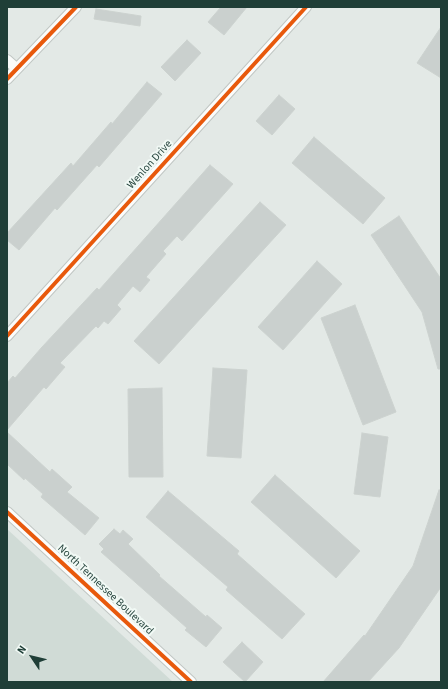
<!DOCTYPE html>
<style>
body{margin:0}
#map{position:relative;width:448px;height:689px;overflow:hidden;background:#e3e9e6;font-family:"Source Sans 3",sans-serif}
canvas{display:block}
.frame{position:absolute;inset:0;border:8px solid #1f3e37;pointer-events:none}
.north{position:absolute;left:12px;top:637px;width:40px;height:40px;-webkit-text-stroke:3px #f1f9f5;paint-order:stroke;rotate:305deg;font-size:11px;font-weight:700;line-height:16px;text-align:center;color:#1f3e37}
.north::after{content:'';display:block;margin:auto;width:14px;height:18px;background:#1f3e37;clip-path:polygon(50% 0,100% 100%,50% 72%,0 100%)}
</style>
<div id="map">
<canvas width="448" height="689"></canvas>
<div class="frame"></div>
<div class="north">N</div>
</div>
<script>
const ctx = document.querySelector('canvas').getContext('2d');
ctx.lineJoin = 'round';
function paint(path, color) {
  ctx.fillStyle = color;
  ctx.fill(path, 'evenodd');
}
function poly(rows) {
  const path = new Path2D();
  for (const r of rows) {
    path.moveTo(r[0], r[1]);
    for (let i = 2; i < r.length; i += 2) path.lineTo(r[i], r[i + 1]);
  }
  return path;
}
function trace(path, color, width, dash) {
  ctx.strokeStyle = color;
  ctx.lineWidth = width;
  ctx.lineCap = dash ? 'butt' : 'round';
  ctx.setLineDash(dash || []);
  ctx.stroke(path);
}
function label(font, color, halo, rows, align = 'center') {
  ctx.font = font + ' "Source Sans 3",sans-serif';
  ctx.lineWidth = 4;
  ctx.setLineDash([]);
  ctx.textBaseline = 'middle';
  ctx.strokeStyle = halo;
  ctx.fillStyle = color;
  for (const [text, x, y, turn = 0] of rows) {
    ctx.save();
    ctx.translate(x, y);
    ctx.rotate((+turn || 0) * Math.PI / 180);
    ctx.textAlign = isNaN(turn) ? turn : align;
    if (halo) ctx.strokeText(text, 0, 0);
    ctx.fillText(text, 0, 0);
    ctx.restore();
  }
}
paint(poly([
 [7,529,173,682,7,682]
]), '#d0dbd6');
const building = poly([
 [221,7,247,7,224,35,208,22,221,7],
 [96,9,141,16,140,26,94,19,96,9],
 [441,27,441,78,417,63,441,27],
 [187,40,201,53,175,81,161,67,187,40],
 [147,82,162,94,99,167,97,165,57,210,55,208,19,250,7,240,7,233,71,163,73,166,111,122,112,124,147,82],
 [279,95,295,109,272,135,256,121,279,95],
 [314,137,385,198,363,224,292,163,314,137],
 [210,165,233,184,182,241,177,236,163,251,166,254,146,277,150,280,140,292,133,286,117,305,121,309,108,324,104,321,98,328,96,326,60,363,65,367,46,389,44,387,7,430,7,383,13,376,15,378,42,347,97,288,99,290,210,165],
 [260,202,286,225,159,364,134,341,260,202],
 [399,216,441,279,441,369,438,369,422,312,371,235,399,216],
 [317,261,342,284,283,350,258,327,317,261],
 [355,305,396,412,363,425,321,318,355,305],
 [213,368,247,370,241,458,207,456,213,368],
 [162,388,163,477,129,477,128,389,162,388],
 [7,432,50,472,52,469,72,487,67,492,99,518,85,535,41,497,43,494,25,478,24,480,7,464,7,432],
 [362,433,388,437,380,497,354,494,362,433],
 [275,475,360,551,336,578,251,502,275,475],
 [439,490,441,490,441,587,399,648,368,682,323,682,364,635,365,636,413,566,439,490],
 [168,491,239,551,237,554,305,614,282,639,226,590,228,587,146,517,168,491],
 [114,529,120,534,123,530,133,539,128,544,160,575,159,576,206,617,207,615,222,628,206,647,185,630,187,628,101,552,104,549,99,544,114,529],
 [242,642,263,662,245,682,223,662,242,642]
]);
paint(building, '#cad0ce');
trace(building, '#ccd2cf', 1);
const street = poly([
 [7,60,16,68],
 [7,79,76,7],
 [7,336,306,7],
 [7,512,191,682]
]);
trace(street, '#c0c6c3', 12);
trace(street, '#fbfcfb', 10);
trace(poly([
 [7,79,76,7],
 [7,336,306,7],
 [7,512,191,682]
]), '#e8590c', 4);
label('11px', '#1f3e37', '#f1f9f5', [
 ["Wenlon Drive",150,165,-48],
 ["North Tennessee Boulevard",105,590,43]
]);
</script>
